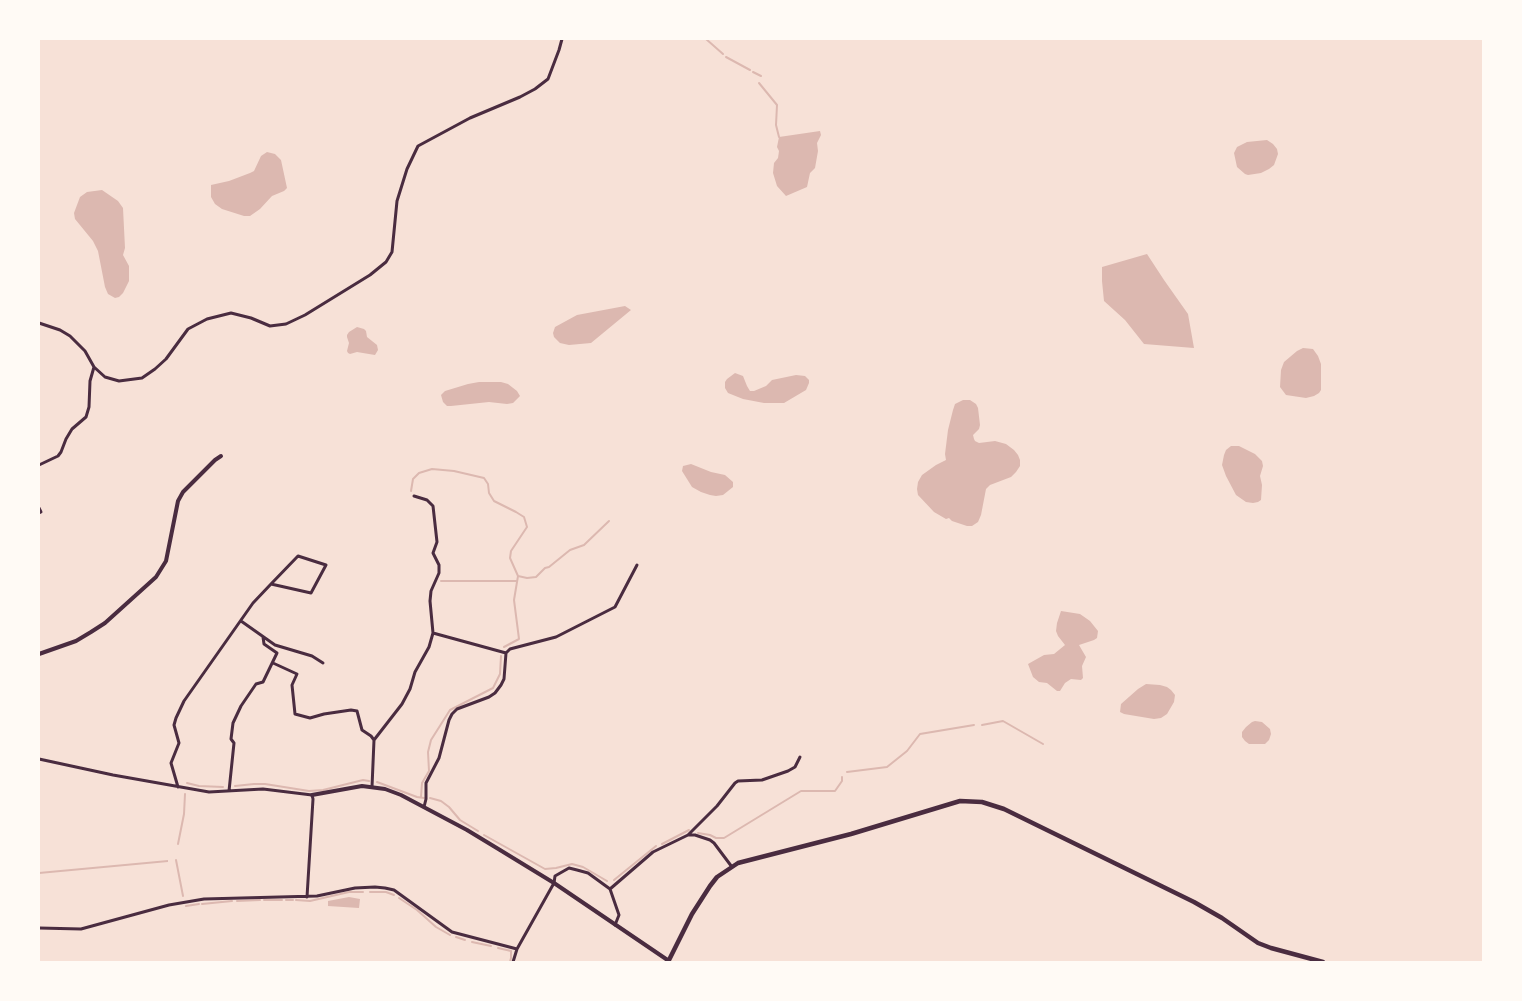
<!DOCTYPE html>
<style>
body{margin:0}
#map{position:relative;width:1522px;height:1001px;overflow:hidden;background:#f7e1d7;font-family:"Titillium Web",sans-serif}
canvas{display:block}
.frame{position:absolute;inset:0;border:40px solid #fffaf5;pointer-events:none}
</style>
<div id="map">
<canvas width="1522" height="1001"></canvas>
<div class="frame"></div>
</div>
<script>
const ctx = document.querySelector('canvas').getContext('2d');
ctx.lineJoin = 'round';
function paint(path, color) {
  ctx.fillStyle = color;
  ctx.fill(path, 'evenodd');
}
function poly(rows) {
  const path = new Path2D();
  for (const r of rows) {
    path.moveTo(r[0], r[1]);
    for (let i = 2; i < r.length; i += 2) path.lineTo(r[i], r[i + 1]);
  }
  return path;
}
function trace(path, color, width, dash) {
  ctx.strokeStyle = color;
  ctx.lineWidth = width;
  ctx.lineCap = dash ? 'butt' : 'round';
  ctx.setLineDash(dash || []);
  ctx.stroke(path);
}
paint(poly([
 [820,131,821,135,817,143,818,151,815,168,810,173,807,187,786,196,777,186,773,173,774,163,778,158,779,151,777,147,779,137],
 [1267,140,1273,144,1277,149,1278,154,1274,165,1269,169,1261,173,1248,175,1245,174,1237,167,1234,153,1237,147,1247,142],
 [267,152,275,154,281,160,287,188,284,191,272,196,260,209,250,216,244,216,222,209,215,204,211,197,211,185,229,181,250,173,254,171,261,156],
 [102,190,118,201,123,208,125,248,123,255,129,266,129,281,123,293,119,297,115,298,108,294,105,287,98,251,93,241,75,219,74,213,80,197,87,192],
 [1147,254,1164,280,1188,314,1194,348,1144,344,1125,320,1104,301,1102,281,1102,267],
 [625,306,631,310,591,343,569,345,560,343,554,337,553,333,555,327,577,315],
 [357,327,364,329,366,331,367,337,377,345,378,350,375,355,357,352,350,354,348,353,347,351,349,343,347,337,347,335,349,332],
 [1303,348,1313,349,1318,356,1321,364,1321,390,1319,393,1314,396,1306,398,1286,395,1280,387,1281,370,1284,362,1297,351],
 [735,373,743,376,747,386,750,391,754,391,766,386,772,380,796,375,805,376,809,380,809,383,806,390,784,403,764,403,743,399,728,393,725,388,725,382,727,379],
 [479,382,501,382,508,384,517,391,520,396,513,403,507,404,489,402,451,406,447,406,443,402,441,395,445,391,468,384],
 [963,400,970,400,976,404,978,408,980,425,979,429,973,435,974,439,975,441,979,443,995,441,1006,444,1014,450,1018,455,1020,460,1020,466,1016,472,1011,477,990,485,986,489,981,515,978,522,972,526,967,526,952,521,949,518,946,519,934,512,918,495,917,489,918,482,922,475,936,465,946,460,945,454,948,430,953,410,955,404],
 [1231,446,1239,446,1255,454,1262,461,1263,466,1260,476,1262,485,1261,500,1258,502,1253,503,1246,502,1236,495,1226,476,1222,465,1224,455,1226,450],
 [691,464,711,472,725,475,733,482,733,487,723,495,716,496,710,495,701,492,692,487,682,471,683,466],
 [1061,611,1080,614,1090,621,1098,631,1097,638,1094,640,1079,645,1086,657,1082,666,1083,678,1081,680,1071,679,1065,683,1060,691,1057,691,1047,683,1039,682,1033,677,1028,664,1044,655,1054,654,1065,645,1058,636,1056,631,1057,623],
 [1146,684,1160,685,1167,687,1171,690,1175,695,1174,702,1167,714,1161,718,1154,719,1124,714,1120,712,1121,704,1138,689],
 [1255,721,1262,722,1270,729,1271,734,1269,740,1265,744,1249,744,1245,741,1242,737,1242,732,1246,727,1252,722],
 [168,860,168,862,39,874,39,872],
 [349,897,360,899,359,908,328,906,328,901]
]), '#dcb8b0');
trace(poly([
 [706,39,723,54],
 [726,57,750,70],
 [753,72,761,76],
 [759,83,777,105,776,125,779,137],
 [411,491,413,479,419,473,432,469,454,471,484,478,488,484,489,493,494,501,516,512,524,517,527,527,511,551,510,558,518,576,527,578,536,577,545,568,549,567,570,550,584,545,609,521],
 [441,581,517,581],
 [504,647,519,639,514,600,518,576],
 [982,725,1003,721,1043,744],
 [847,772,887,767,907,751,920,734,974,725],
 [377,782,417,797,424,798],
 [187,783,199,786,223,787],
 [235,786,254,784,265,784,309,791,323,790,363,780,369,781],
 [421,797,422,783,429,771,428,752,431,740,450,710,493,688,500,674,501,656],
 [430,798,441,801,449,807,460,820,478,831],
 [698,833,710,835,716,838,724,838,801,791,835,791,842,781,842,777],
 [484,835,545,869,556,868,572,864,583,867,607,881],
 [178,844,184,814,185,794],
 [662,844,689,830],
 [176,860,183,896],
 [614,880,656,846],
 [370,892,386,892,394,895],
 [399,898,417,910,436,927,450,935],
 [264,900,282,900],
 [286,900,293,900],
 [296,900,310,901,349,892,363,892],
 [237,901,260,900],
 [202,904,232,901],
 [186,906,199,904],
 [456,937,465,940],
 [472,942,491,946],
 [498,948,511,951,511,958,510,962]
]), '#dcb8b0', 2);
trace(poly([
 [39,323,60,330,70,336,85,351,94,367,105,377,119,381,142,378,155,369,166,359,188,329,207,319,231,313,251,318,270,326,286,324,305,315,370,275,386,262,392,252,397,201,407,169,418,146,470,118,520,97,535,89,548,79,559,50,562,39],
 [39,465,58,456,61,452,66,439,72,429,86,417,89,407,90,381,94,367],
 [39,508,41,512,39,513],
 [241,621,275,645,312,656,323,663],
 [433,633,506,653],
 [273,663,297,674,292,685,295,714,310,718,324,714,351,710,357,711,362,730,371,736,374,740,372,787],
 [374,740,402,704,410,689,415,672,429,647,433,633,430,601,431,591,439,573,439,565,433,553,437,542,433,506,427,500,414,496],
 [39,759,113,775,209,792,263,789,312,795,313,799,307,897],
 [178,787,171,763,179,743,174,725,176,718,184,701,253,603,271,584,298,556,326,565,311,593,271,584],
 [229,791,234,743,231,739,233,723,241,706,256,684,263,682,277,653,264,644,263,637],
 [424,807,426,799,426,783,439,758,449,720,452,714,457,709,489,697,495,693,501,685,504,679,506,653,510,649,556,637,615,607,637,565],
 [688,835,717,806,735,783,738,781,762,780,788,771,795,767,800,757],
 [615,925,619,915,610,889,653,852,688,835,695,835,710,840,714,843,732,867],
 [39,928,81,929,169,905,204,899,317,896,355,888,375,887,385,888,394,890,452,932,517,949],
 [513,962,517,949,554,883,555,876,569,868,577,870,588,873,610,889]
]), '#4a2c40', 3);
trace(poly([
 [39,654,76,641,91,632,105,623,156,577,166,561,178,501,183,492,215,460,221,456],
 [312,795,362,786,385,789,401,795,467,830,500,850,554,883,669,961]
]), '#4a2c40', 4);
trace(poly([
 [668,962,692,914,710,886,717,877,738,863,851,834,960,801,982,802,1004,809,1194,902,1222,918,1258,943,1271,948,1323,962]
]), '#4a2c40', 4.5);
</script>
